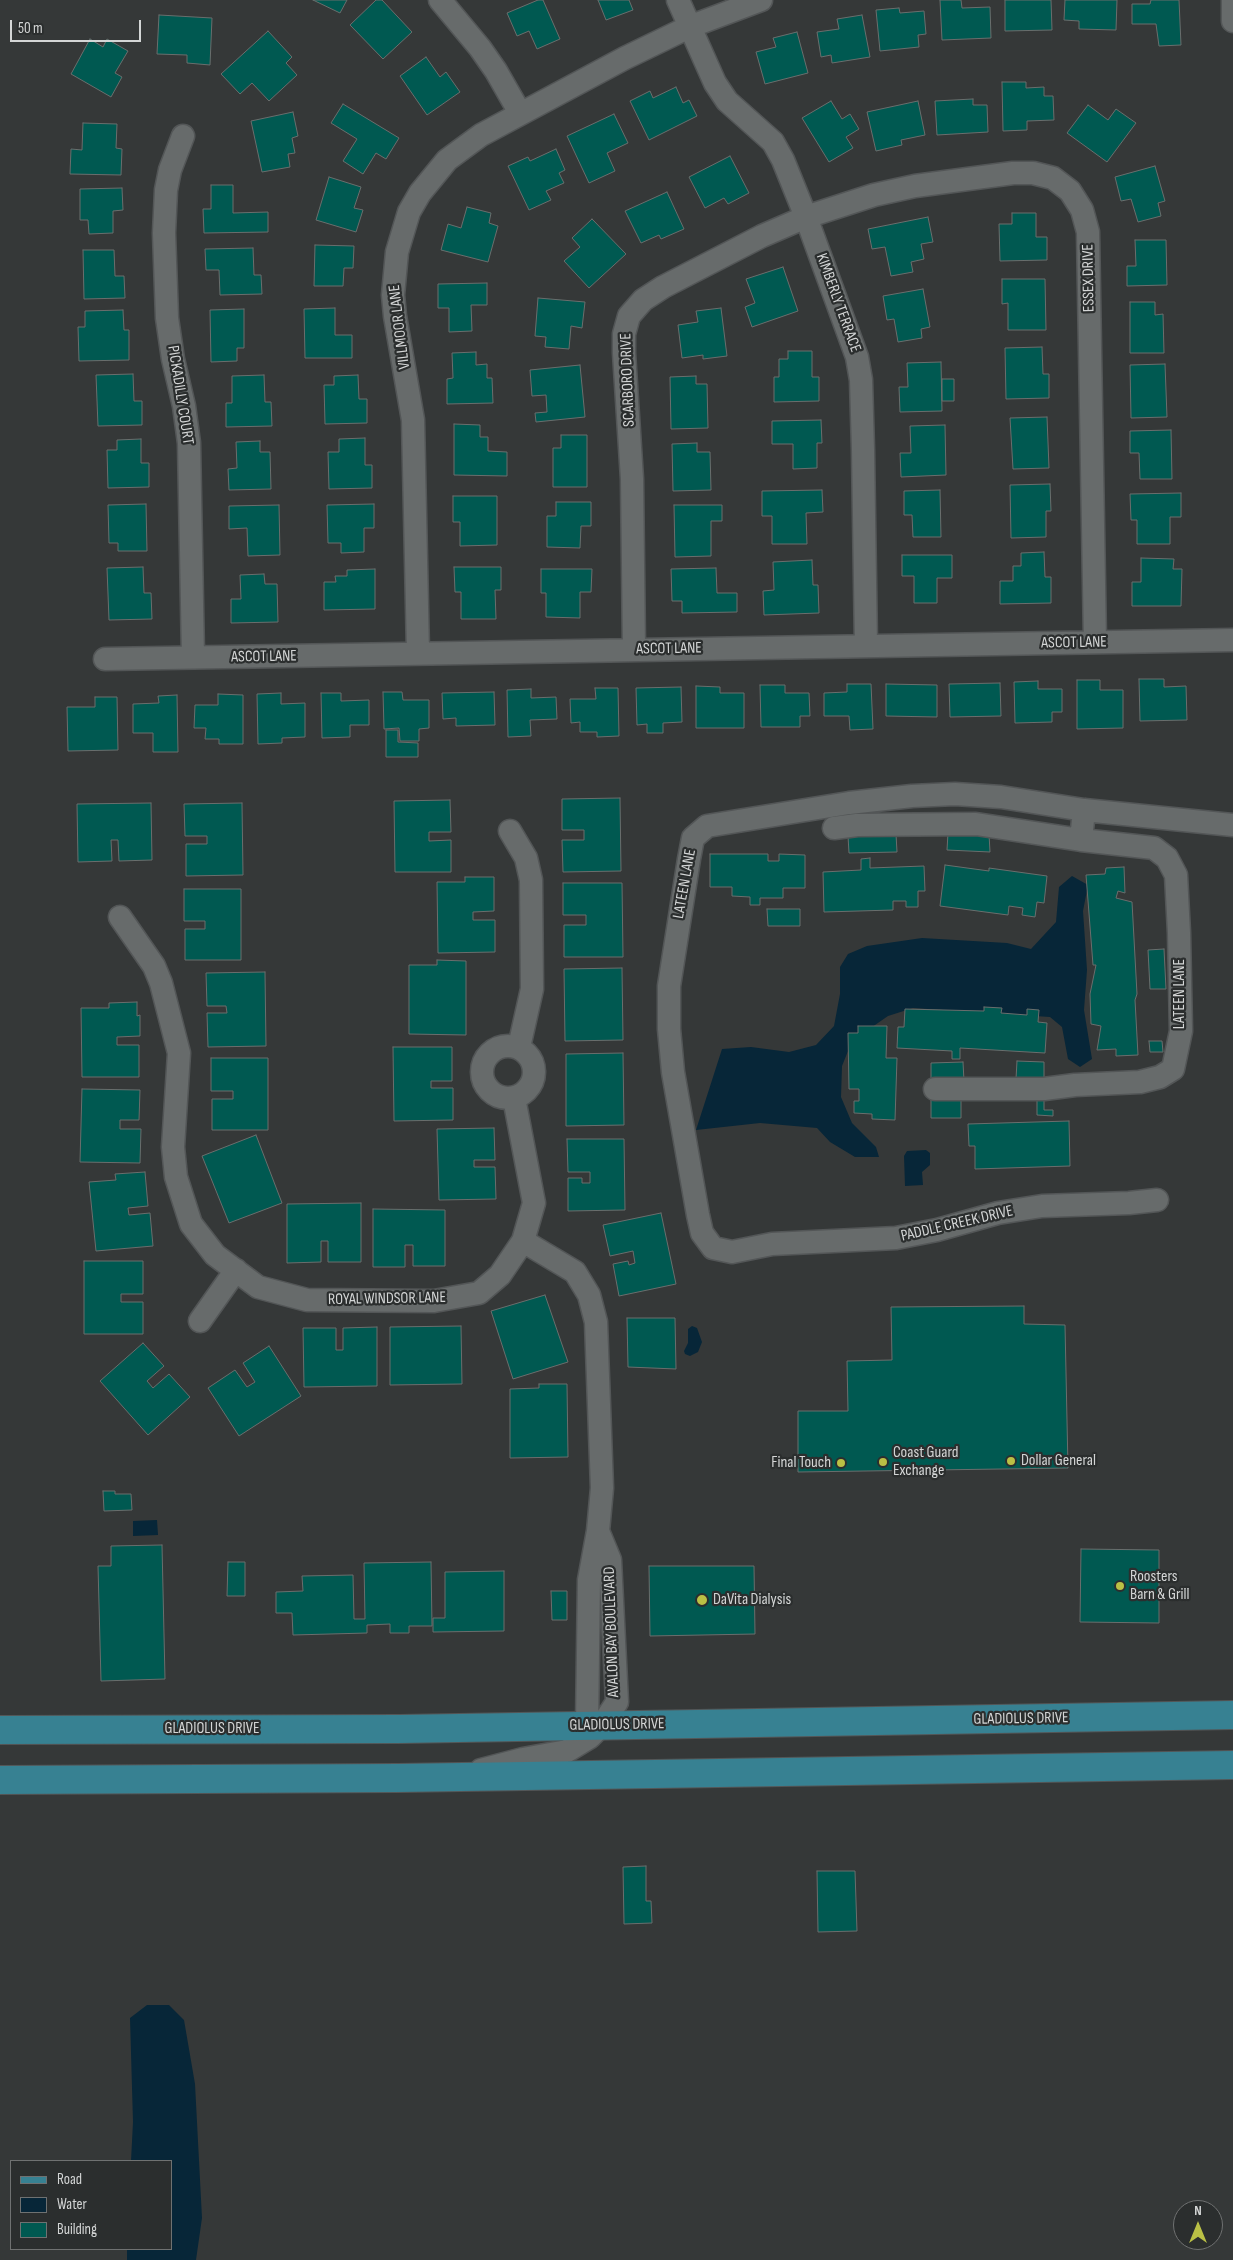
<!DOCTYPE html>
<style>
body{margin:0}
#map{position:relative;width:1233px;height:2260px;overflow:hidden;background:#353838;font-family:"Sofia Sans Condensed",sans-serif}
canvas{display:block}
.legend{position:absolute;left:10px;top:2160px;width:162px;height:90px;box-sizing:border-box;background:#2b2e2e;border:1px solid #6f7171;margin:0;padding:6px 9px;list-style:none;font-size:15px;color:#d4d6d6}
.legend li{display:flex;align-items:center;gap:10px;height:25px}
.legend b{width:25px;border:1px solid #6f7171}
.north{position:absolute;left:1173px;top:2200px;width:50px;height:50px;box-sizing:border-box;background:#2b2e2e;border:1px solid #6f7171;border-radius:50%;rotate:0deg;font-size:14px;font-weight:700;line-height:20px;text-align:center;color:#d4d6d6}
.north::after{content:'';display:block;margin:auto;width:18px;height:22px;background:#bac045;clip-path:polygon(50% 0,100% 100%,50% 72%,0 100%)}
.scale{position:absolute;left:10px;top:20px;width:131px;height:22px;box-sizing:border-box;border:2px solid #d4d6d6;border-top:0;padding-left:6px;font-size:15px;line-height:18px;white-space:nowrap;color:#d4d6d6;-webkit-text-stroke:4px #2b2e2e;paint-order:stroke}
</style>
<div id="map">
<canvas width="1233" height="2260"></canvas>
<ul class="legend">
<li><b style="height:6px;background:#378192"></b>Road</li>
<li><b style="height:14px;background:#072638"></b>Water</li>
<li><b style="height:14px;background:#005951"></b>Building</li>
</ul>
<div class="north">N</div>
<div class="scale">50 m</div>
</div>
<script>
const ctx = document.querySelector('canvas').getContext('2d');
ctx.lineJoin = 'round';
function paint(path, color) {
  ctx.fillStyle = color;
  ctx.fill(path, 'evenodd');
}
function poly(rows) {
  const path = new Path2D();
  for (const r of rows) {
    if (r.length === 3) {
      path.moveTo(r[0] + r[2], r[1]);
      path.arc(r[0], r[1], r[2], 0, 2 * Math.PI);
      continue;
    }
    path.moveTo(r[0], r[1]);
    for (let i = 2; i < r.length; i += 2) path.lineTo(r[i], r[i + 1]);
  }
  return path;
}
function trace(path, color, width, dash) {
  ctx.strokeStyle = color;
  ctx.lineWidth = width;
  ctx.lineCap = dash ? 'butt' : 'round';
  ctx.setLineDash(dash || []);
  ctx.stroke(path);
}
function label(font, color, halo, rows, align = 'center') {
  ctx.font = font + ' "Sofia Sans Condensed",sans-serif';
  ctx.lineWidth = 4.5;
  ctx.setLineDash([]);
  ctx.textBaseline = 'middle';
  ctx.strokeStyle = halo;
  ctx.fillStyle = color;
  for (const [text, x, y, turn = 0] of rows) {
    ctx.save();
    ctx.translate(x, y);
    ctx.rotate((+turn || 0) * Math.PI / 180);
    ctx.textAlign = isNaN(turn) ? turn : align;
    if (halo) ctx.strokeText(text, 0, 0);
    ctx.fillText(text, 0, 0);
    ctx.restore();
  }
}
paint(poly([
 [1072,876,1088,885,1083,911,1087,970,1084,1010,1092,1059,1080,1067,1068,1059,1062,1027,1050,1017,913,1008,888,1016,852,1041,842,1066,841,1097,852,1123,876,1147,879,1157,855,1157,830,1142,817,1128,760,1123,696,1130,722,1049,751,1047,789,1052,816,1045,834,1026,840,994,840,967,848,954,867,946,922,938,1007,943,1031,949,1056,922,1059,887],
 [926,1150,930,1153,930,1165,922,1172,923,1185,905,1186,904,1156,907,1151],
 [692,1326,697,1328,702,1342,698,1352,690,1356,685,1354,684,1351,688,1343,688,1329],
 [157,1520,158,1535,133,1536,133,1521],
 [147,2005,169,2005,184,2020,195,2084,202,2218,196,2260,127,2260,127,2249,171,2249,171,2161,131,2161,133,2122,130,2018]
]), '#072638');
const building = poly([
 [313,0,347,0,340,13,313,0],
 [376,0,382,0,412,32,383,59,350,25,376,0],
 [538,0,543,0,560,39,537,49,529,31,517,36,507,13,538,0],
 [598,0,629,0,633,10,606,20,598,0],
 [940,0,961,0,962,8,990,7,991,38,942,40,940,0],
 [1005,0,1051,0,1052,30,1005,31,1005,0],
 [1065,0,1117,0,1116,30,1079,29,1079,21,1064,20,1065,0],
 [1151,0,1179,0,1181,45,1159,46,1156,24,1132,24,1132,4,1150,4,1151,0],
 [899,8,900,13,924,11,926,34,918,35,919,47,880,51,876,10,899,8],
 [159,15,212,18,210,65,187,63,187,55,157,54,159,15],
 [862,15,870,57,832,63,831,55,821,57,817,32,839,29,837,19,862,15],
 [268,31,292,57,286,63,297,75,269,101,252,83,240,94,221,74,268,31],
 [797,32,808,73,765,84,756,52,776,47,773,38,797,32],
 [90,39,103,47,107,39,128,51,115,73,122,77,111,97,71,74,90,39],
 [426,57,440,77,446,72,460,92,427,115,400,76,426,57],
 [1002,82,1026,82,1026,88,1044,87,1044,96,1053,96,1054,120,1027,121,1027,130,1003,131,1002,82],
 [676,87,683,103,689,100,697,116,649,140,630,101,650,91,653,98,676,87],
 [973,99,973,105,987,105,988,132,937,135,935,101,973,99],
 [831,101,842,119,850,114,859,129,846,137,853,148,829,162,802,118,831,101],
 [918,101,925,135,901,140,902,145,876,151,867,112,918,101],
 [343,104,399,138,386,159,376,153,363,174,343,161,357,139,331,123,343,104],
 [1088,105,1108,120,1116,109,1136,123,1107,162,1067,133,1088,105],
 [293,112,298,136,292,138,295,153,288,154,290,167,262,172,251,121,293,112],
 [614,114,628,143,607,153,615,171,589,183,567,136,614,114],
 [83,123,117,124,116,148,122,149,121,175,70,174,71,149,82,150,83,123],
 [556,149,565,170,559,173,564,183,546,191,551,200,529,210,508,166,528,157,530,161,556,149],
 [730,156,749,193,728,204,724,198,705,208,689,177,730,156],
 [1155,166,1165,201,1158,203,1161,216,1138,222,1131,199,1121,201,1115,177,1155,166],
 [329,177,361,187,354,208,363,210,356,232,316,220,329,177],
 [211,185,233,185,233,213,268,212,268,232,204,233,203,209,211,209,211,185],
 [122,188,123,210,113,211,113,233,89,234,88,220,80,220,80,189,122,188],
 [667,192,684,229,661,239,659,235,641,243,625,211,667,192],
 [467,207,491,213,489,223,498,226,488,262,441,250,448,224,461,228,467,207],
 [1012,213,1036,213,1036,237,1047,237,1047,260,1000,261,999,224,1012,224,1012,213],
 [928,217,933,242,921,244,924,259,911,262,913,272,891,276,885,247,872,249,868,229,928,217],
 [592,219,626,254,589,288,564,261,580,247,572,238,592,219],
 [1135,240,1166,240,1167,285,1127,286,1127,266,1136,266,1135,240],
 [315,245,354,246,353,268,344,268,343,286,314,286,315,245],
 [253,248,254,275,261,275,262,294,220,295,219,270,206,270,205,249,253,248],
 [83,250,114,250,115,276,124,276,125,298,84,299,83,250],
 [783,267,798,311,752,327,745,307,755,303,746,279,783,267],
 [1002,279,1045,279,1046,330,1008,330,1008,303,1002,304,1002,279],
 [487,283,487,305,471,305,472,331,449,332,449,308,438,308,438,284,487,283],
 [923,289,930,327,921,329,922,338,898,342,894,319,887,320,883,296,923,289],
 [538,298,585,302,582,328,571,326,569,349,545,347,546,337,535,336,538,298],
 [1130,302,1155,302,1155,315,1163,314,1164,353,1130,353,1130,302],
 [335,308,335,335,352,335,352,358,305,358,304,309,335,308],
 [721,308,727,356,703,359,703,355,682,358,678,325,698,322,696,311,721,308],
 [244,309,244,348,237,348,237,361,211,362,210,310,244,309],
 [123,310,124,330,129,330,129,360,79,361,78,327,85,327,85,311,123,310],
 [1042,347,1043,374,1049,374,1049,398,1006,399,1005,348,1042,347],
 [788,351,812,351,812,377,819,377,819,401,774,402,774,377,779,377,779,359,788,359,788,351],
 [476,352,476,365,487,364,487,378,492,378,493,403,447,404,447,379,453,378,452,353,476,352],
 [941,362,942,411,900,412,899,387,908,387,907,363,941,362],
 [1165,364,1167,417,1131,418,1130,365,1165,364],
 [580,365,585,417,536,422,535,413,547,412,546,395,532,396,530,370,580,365],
 [133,374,134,401,142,401,142,425,98,426,96,375,133,374],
 [264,375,265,402,271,402,272,426,226,427,226,403,232,403,232,376,264,375],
 [358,375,359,399,367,399,367,423,325,424,324,385,334,385,334,376,358,375],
 [696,376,696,384,707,384,708,428,671,429,670,377,696,376],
 [942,379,954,379,954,401,942,401,942,379],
 [1047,417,1049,468,1013,469,1010,418,1047,417],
 [821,420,822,443,817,443,817,468,793,469,793,444,772,444,772,421,821,420],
 [454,424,480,425,480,437,488,437,488,451,507,452,507,476,454,475,454,424],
 [945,425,946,475,901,477,900,453,911,453,910,426,945,425],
 [1171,430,1172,479,1140,479,1139,453,1130,453,1130,431,1171,430],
 [561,435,587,435,587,487,553,487,553,448,561,448,561,435],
 [365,438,365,465,372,465,372,488,329,489,328,452,339,452,339,439,365,438],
 [141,439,141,463,149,463,149,487,108,488,107,450,117,450,117,440,141,439],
 [260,441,260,452,270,452,271,489,229,490,228,469,237,468,236,442,260,441],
 [697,443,697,452,710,452,711,490,673,491,672,444,697,443],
 [1050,484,1051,511,1046,511,1046,537,1011,538,1010,485,1050,484],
 [822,490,823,512,806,513,807,544,772,544,772,516,762,516,762,491,822,490],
 [940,490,941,537,913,537,912,515,904,515,904,491,940,490],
 [1181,493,1181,517,1170,517,1170,544,1137,544,1137,520,1131,520,1130,494,1181,493],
 [453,496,497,496,497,545,460,546,460,522,453,522,453,496],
 [556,502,591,502,591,526,581,526,580,548,547,547,547,516,556,516,556,502],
 [146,504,147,551,118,551,118,543,109,543,108,505,146,504],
 [374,504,374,528,364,528,364,552,341,553,341,543,328,543,327,505,374,504],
 [279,505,280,555,248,556,247,528,229,529,229,506,279,505],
 [674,505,722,505,722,521,711,521,711,556,675,557,674,505],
 [1044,552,1045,577,1051,577,1051,603,1000,604,1000,581,1013,581,1013,566,1021,566,1021,553,1044,552],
 [902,555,952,555,952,578,937,578,937,603,914,603,914,576,902,576,902,555],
 [1141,558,1174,559,1173,569,1182,569,1181,606,1132,606,1132,582,1141,582,1141,558],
 [812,560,813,585,818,585,819,613,764,615,763,591,774,590,773,562,812,560],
 [143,567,144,593,151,593,152,619,109,620,107,568,143,567],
 [454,567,501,567,501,590,495,590,496,619,461,619,461,592,455,592,454,567],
 [716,568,717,593,737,593,737,612,682,613,682,601,672,601,671,569,716,568],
 [375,569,375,609,324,610,324,582,336,582,335,576,347,576,347,570,375,569],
 [541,569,592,569,591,592,580,592,580,618,546,617,546,593,541,593,541,569],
 [264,574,265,584,277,584,278,622,231,623,231,599,241,599,240,575,264,574],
 [1139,679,1164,679,1164,687,1186,686,1187,720,1140,721,1139,679],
 [1077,680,1100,680,1100,690,1123,690,1123,728,1077,729,1077,680],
 [1038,681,1038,689,1062,689,1062,712,1052,712,1052,722,1015,723,1014,682,1038,681],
 [1000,683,1001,716,950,717,949,684,1000,683],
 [847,684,871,684,873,729,850,730,849,716,824,716,824,693,847,692,847,684],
 [886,684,937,685,937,717,886,716,886,684],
 [760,685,785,685,785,693,809,693,810,716,800,716,800,727,761,727,760,685],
 [696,686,720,687,720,693,744,693,744,728,696,728,696,686],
 [681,687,682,722,663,723,663,733,647,733,647,724,637,725,636,688,681,687],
 [595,688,618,688,619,736,597,737,597,732,580,732,580,722,571,723,570,699,596,699,595,688],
 [531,689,531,698,556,697,557,719,530,720,531,736,508,737,507,690,531,689],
 [383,692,402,692,403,700,429,700,429,728,419,729,419,741,400,741,399,728,384,729,383,692],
 [494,692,495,725,456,726,456,718,443,719,442,693,494,692],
 [281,693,281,704,305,703,305,737,282,738,282,743,258,744,257,694,281,693],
 [321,693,341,693,341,701,369,700,369,725,350,725,350,737,322,738,321,693],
 [218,694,243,695,243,744,219,744,219,739,205,739,206,728,194,728,195,705,218,705,218,694],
 [177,695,178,752,153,752,153,733,133,733,133,704,159,703,158,696,177,695],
 [95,697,117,697,118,750,68,751,67,707,95,707,95,697],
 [386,730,398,730,398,742,418,743,418,757,386,757,386,730],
 [620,798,621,871,563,872,562,840,584,840,584,830,562,830,562,799,620,798],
 [450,800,451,832,429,832,429,841,451,840,451,872,395,872,394,801,450,800],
 [151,803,152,860,119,861,118,840,111,840,112,861,78,862,77,804,151,803],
 [242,803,243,875,186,876,186,844,207,844,207,836,185,836,184,804,242,803],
 [948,833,989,834,990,852,947,850,948,833],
 [896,834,897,852,849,853,848,836,896,834],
 [710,854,768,854,768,861,779,861,779,854,805,855,805,888,783,888,783,898,760,898,760,905,750,905,750,897,732,896,732,887,710,887,710,854],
 [870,858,870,868,924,866,925,891,918,891,918,907,906,907,906,901,893,901,893,910,824,912,823,872,861,870,861,859,870,858],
 [945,865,989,871,989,868,1047,876,1044,903,1037,902,1035,917,1022,915,1023,908,1009,906,1008,915,940,906,945,865],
 [1124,867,1125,893,1118,891,1116,898,1132,902,1137,994,1135,1000,1138,1055,1116,1056,1116,1049,1097,1050,1101,1026,1091,1024,1090,994,1096,965,1093,965,1086,875,1105,874,1106,868,1124,867],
 [465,877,494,877,494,911,473,912,473,920,495,920,495,952,438,953,437,882,465,882,465,877],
 [563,883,622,883,623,957,564,957,564,925,586,925,586,915,563,915,563,883],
 [184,889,241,889,241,960,185,960,185,929,205,929,205,921,184,921,184,889],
 [767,909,800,909,800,926,768,926,767,909],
 [1164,949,1166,989,1150,989,1148,950,1164,949],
 [437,960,466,961,466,1035,409,1034,409,965,437,965,437,960],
 [622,968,623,1040,565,1041,564,969,622,968],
 [265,972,266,1046,208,1047,207,1013,227,1013,226,1006,207,1006,206,973,265,972],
 [137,1002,137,1016,140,1015,140,1036,117,1037,117,1045,139,1045,139,1077,82,1077,81,1008,109,1008,109,1003,137,1002],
 [984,1007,1002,1008,1001,1013,1027,1015,1027,1009,1039,1010,1038,1022,1047,1023,1045,1053,960,1048,960,1059,952,1059,952,1051,897,1048,898,1027,904,1027,905,1009,984,1011,984,1007],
 [858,1026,887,1026,886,1058,897,1058,895,1120,872,1119,872,1114,854,1113,854,1101,859,1101,859,1089,849,1089,848,1033,858,1033,858,1026],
 [1149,1041,1162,1041,1163,1052,1150,1052,1149,1041],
 [393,1047,452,1047,452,1081,431,1081,431,1088,453,1088,453,1120,394,1121,393,1047],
 [623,1053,624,1125,566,1126,566,1054,623,1053],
 [211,1058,268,1058,268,1130,212,1130,212,1099,233,1099,233,1091,211,1091,211,1058],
 [1017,1061,1044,1062,1044,1080,1016,1079,1017,1061],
 [963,1062,964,1081,931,1081,931,1063,963,1062],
 [82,1089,140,1090,139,1120,120,1120,120,1129,141,1129,140,1163,80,1162,82,1089],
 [1037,1098,1044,1098,1044,1110,1053,1110,1053,1116,1037,1115,1037,1098],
 [931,1100,961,1100,961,1118,931,1118,931,1100],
 [1069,1121,1070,1166,975,1169,975,1146,969,1146,968,1124,1069,1121],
 [494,1128,495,1160,474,1160,474,1167,495,1167,496,1199,439,1200,437,1129,494,1128],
 [256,1135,282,1203,229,1223,202,1156,256,1135],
 [567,1139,624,1139,625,1210,568,1211,568,1178,582,1178,582,1183,590,1183,590,1172,568,1172,567,1139],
 [145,1172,148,1206,128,1208,129,1215,150,1213,153,1246,96,1251,89,1182,116,1180,115,1174,145,1172],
 [361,1203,361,1262,328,1262,328,1241,321,1241,321,1262,287,1263,287,1204,361,1203],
 [373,1209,445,1210,445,1266,413,1266,413,1245,405,1245,405,1267,373,1267,373,1209],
 [661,1213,676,1284,619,1296,613,1264,628,1261,629,1265,635,1263,633,1251,610,1256,603,1225,661,1213],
 [84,1261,143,1261,143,1294,121,1294,121,1302,143,1302,143,1334,84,1334,84,1261],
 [545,1295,568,1362,513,1379,491,1311,545,1295],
 [1024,1306,1024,1324,1065,1325,1068,1468,798,1472,798,1411,848,1411,847,1361,892,1360,891,1307,1024,1306],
 [627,1318,675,1318,676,1369,628,1367,627,1318],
 [461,1326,462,1384,390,1385,390,1327,461,1326],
 [377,1327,377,1386,304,1387,303,1328,336,1328,336,1350,343,1350,343,1328,377,1327],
 [143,1343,164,1366,147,1381,153,1388,169,1374,190,1397,148,1435,100,1381,143,1343],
 [269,1346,301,1396,239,1436,208,1388,235,1370,247,1387,255,1382,243,1363,269,1346],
 [539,1384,567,1384,568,1457,510,1458,510,1389,539,1388,539,1384],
 [103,1491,115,1491,115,1494,131,1494,132,1510,104,1511,103,1491],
 [162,1545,165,1679,101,1681,98,1566,111,1566,111,1546,162,1545],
 [1081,1549,1159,1550,1159,1623,1080,1622,1081,1549],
 [228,1562,245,1562,245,1596,227,1596,228,1562],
 [431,1562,432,1626,409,1626,409,1633,390,1633,390,1624,367,1625,367,1633,293,1635,292,1613,276,1613,276,1592,303,1591,302,1576,353,1575,354,1619,365,1619,364,1563,431,1562],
 [649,1566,754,1566,755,1634,650,1636,649,1566],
 [504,1571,504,1631,433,1632,433,1618,445,1618,445,1572,504,1571],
 [551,1591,567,1591,567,1620,552,1620,551,1591],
 [646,1866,646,1901,651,1901,652,1923,624,1924,623,1867,646,1866],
 [817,1871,855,1871,857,1931,818,1932,817,1871]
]);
paint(building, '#005951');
trace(building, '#6a6e6d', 1);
const minor = poly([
 [440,0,480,48,496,71,520,113],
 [678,0,715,83,727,101,773,142,783,160,806,217,857,357,861,380,863,450,866,646],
 [1233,0,1233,21],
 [183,136,170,170,166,190,164,233,167,318,173,359,184,406,189,443,193,657],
 [634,650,632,479,624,353,624,334,629,316,643,300,663,287,762,236,806,217,874,195,915,186,1013,173,1033,173,1053,178,1070,191,1082,210,1088,232,1095,642],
 [418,653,413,420,395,316,393,295,397,252,409,212,420,193,447,160,481,135,625,58,689,27,761,0],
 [105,659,1233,640],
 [834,828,857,825,976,824,1081,840],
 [510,831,526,858,531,880,532,989,519,1047],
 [120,917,154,966,161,983,179,1053,173,1147,176,1177,191,1224,215,1255,258,1287,307,1300,434,1301,479,1293,500,1275,523,1241,534,1203,514,1098],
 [508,1072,26],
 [935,1089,1044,1089,1075,1085,1140,1082,1160,1077,1173,1069,1181,1031,1179,933,1176,875,1167,858,1154,848,1081,840,1084,810],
 [1157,1200,1129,1203,1042,1206,998,1213,937,1230,896,1238,772,1244,732,1252,713,1248,702,1233,698,1215,673,1072,669,1029,669,986,689,859,693,838,707,826,849,803,912,796,955,794,1001,797,1084,810,1233,825],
 [523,1241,575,1272,589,1295,596,1322,602,1488,598,1531,589,1580,587,1725],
 [200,1321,236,1270],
 [481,1770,523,1759,567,1751,590,1737,602,1725,617,1702,610,1560,598,1531]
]);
const major = poly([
 [0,1730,399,1729,1233,1715],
 [0,1780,397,1778,1233,1765]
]);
trace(minor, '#535657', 25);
trace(major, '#535657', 30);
trace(minor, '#676b6b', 22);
trace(major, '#378192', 28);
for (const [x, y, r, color] of [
 [1011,1461,5,"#bac045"],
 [883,1462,5,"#bac045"],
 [841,1463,5,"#bac045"],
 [1120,1586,5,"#bac045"],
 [702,1600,6,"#bac045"]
]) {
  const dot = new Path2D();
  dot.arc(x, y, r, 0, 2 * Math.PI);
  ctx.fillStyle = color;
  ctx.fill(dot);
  trace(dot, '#2b2e2e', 2);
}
label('16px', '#d4d6d6', '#2b2e2e', [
 ["ESSEX DRIVE",1089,278,-91],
 ["KIMBERLY TERRACE",838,303,70],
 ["VILLMOOR LANE",400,327,-97],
 ["SCARBORO DRIVE",628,380,-92],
 ["PICKADILLY COURT",180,395,81],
 ["ASCOT LANE",1074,643,-1],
 ["ASCOT LANE",669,649,-1],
 ["ASCOT LANE",264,657,-1],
 ["LATEEN LANE",685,884,-80],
 ["LATEEN LANE",1180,994,-90],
 ["PADDLE CREEK DRIVE",957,1224,-13],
 ["ROYAL WINDSOR LANE",387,1299,-1],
 ["AVALON BAY BOULEVARD",612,1632,-92],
 ["GLADIOLUS DRIVE",1021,1719,-1],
 ["GLADIOLUS DRIVE",617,1725,-1],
 ["GLADIOLUS DRIVE",212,1729]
]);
label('16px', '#d4d6d6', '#2b2e2e', [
 ["Coast Guard",893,1453],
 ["Exchange",893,1471],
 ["Dollar General",1021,1461],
 ["Final Touch",831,1463,"right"],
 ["Roosters",1130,1577],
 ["Barn & Grill",1130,1595],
 ["DaVita Dialysis",713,1600]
], 'left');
</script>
